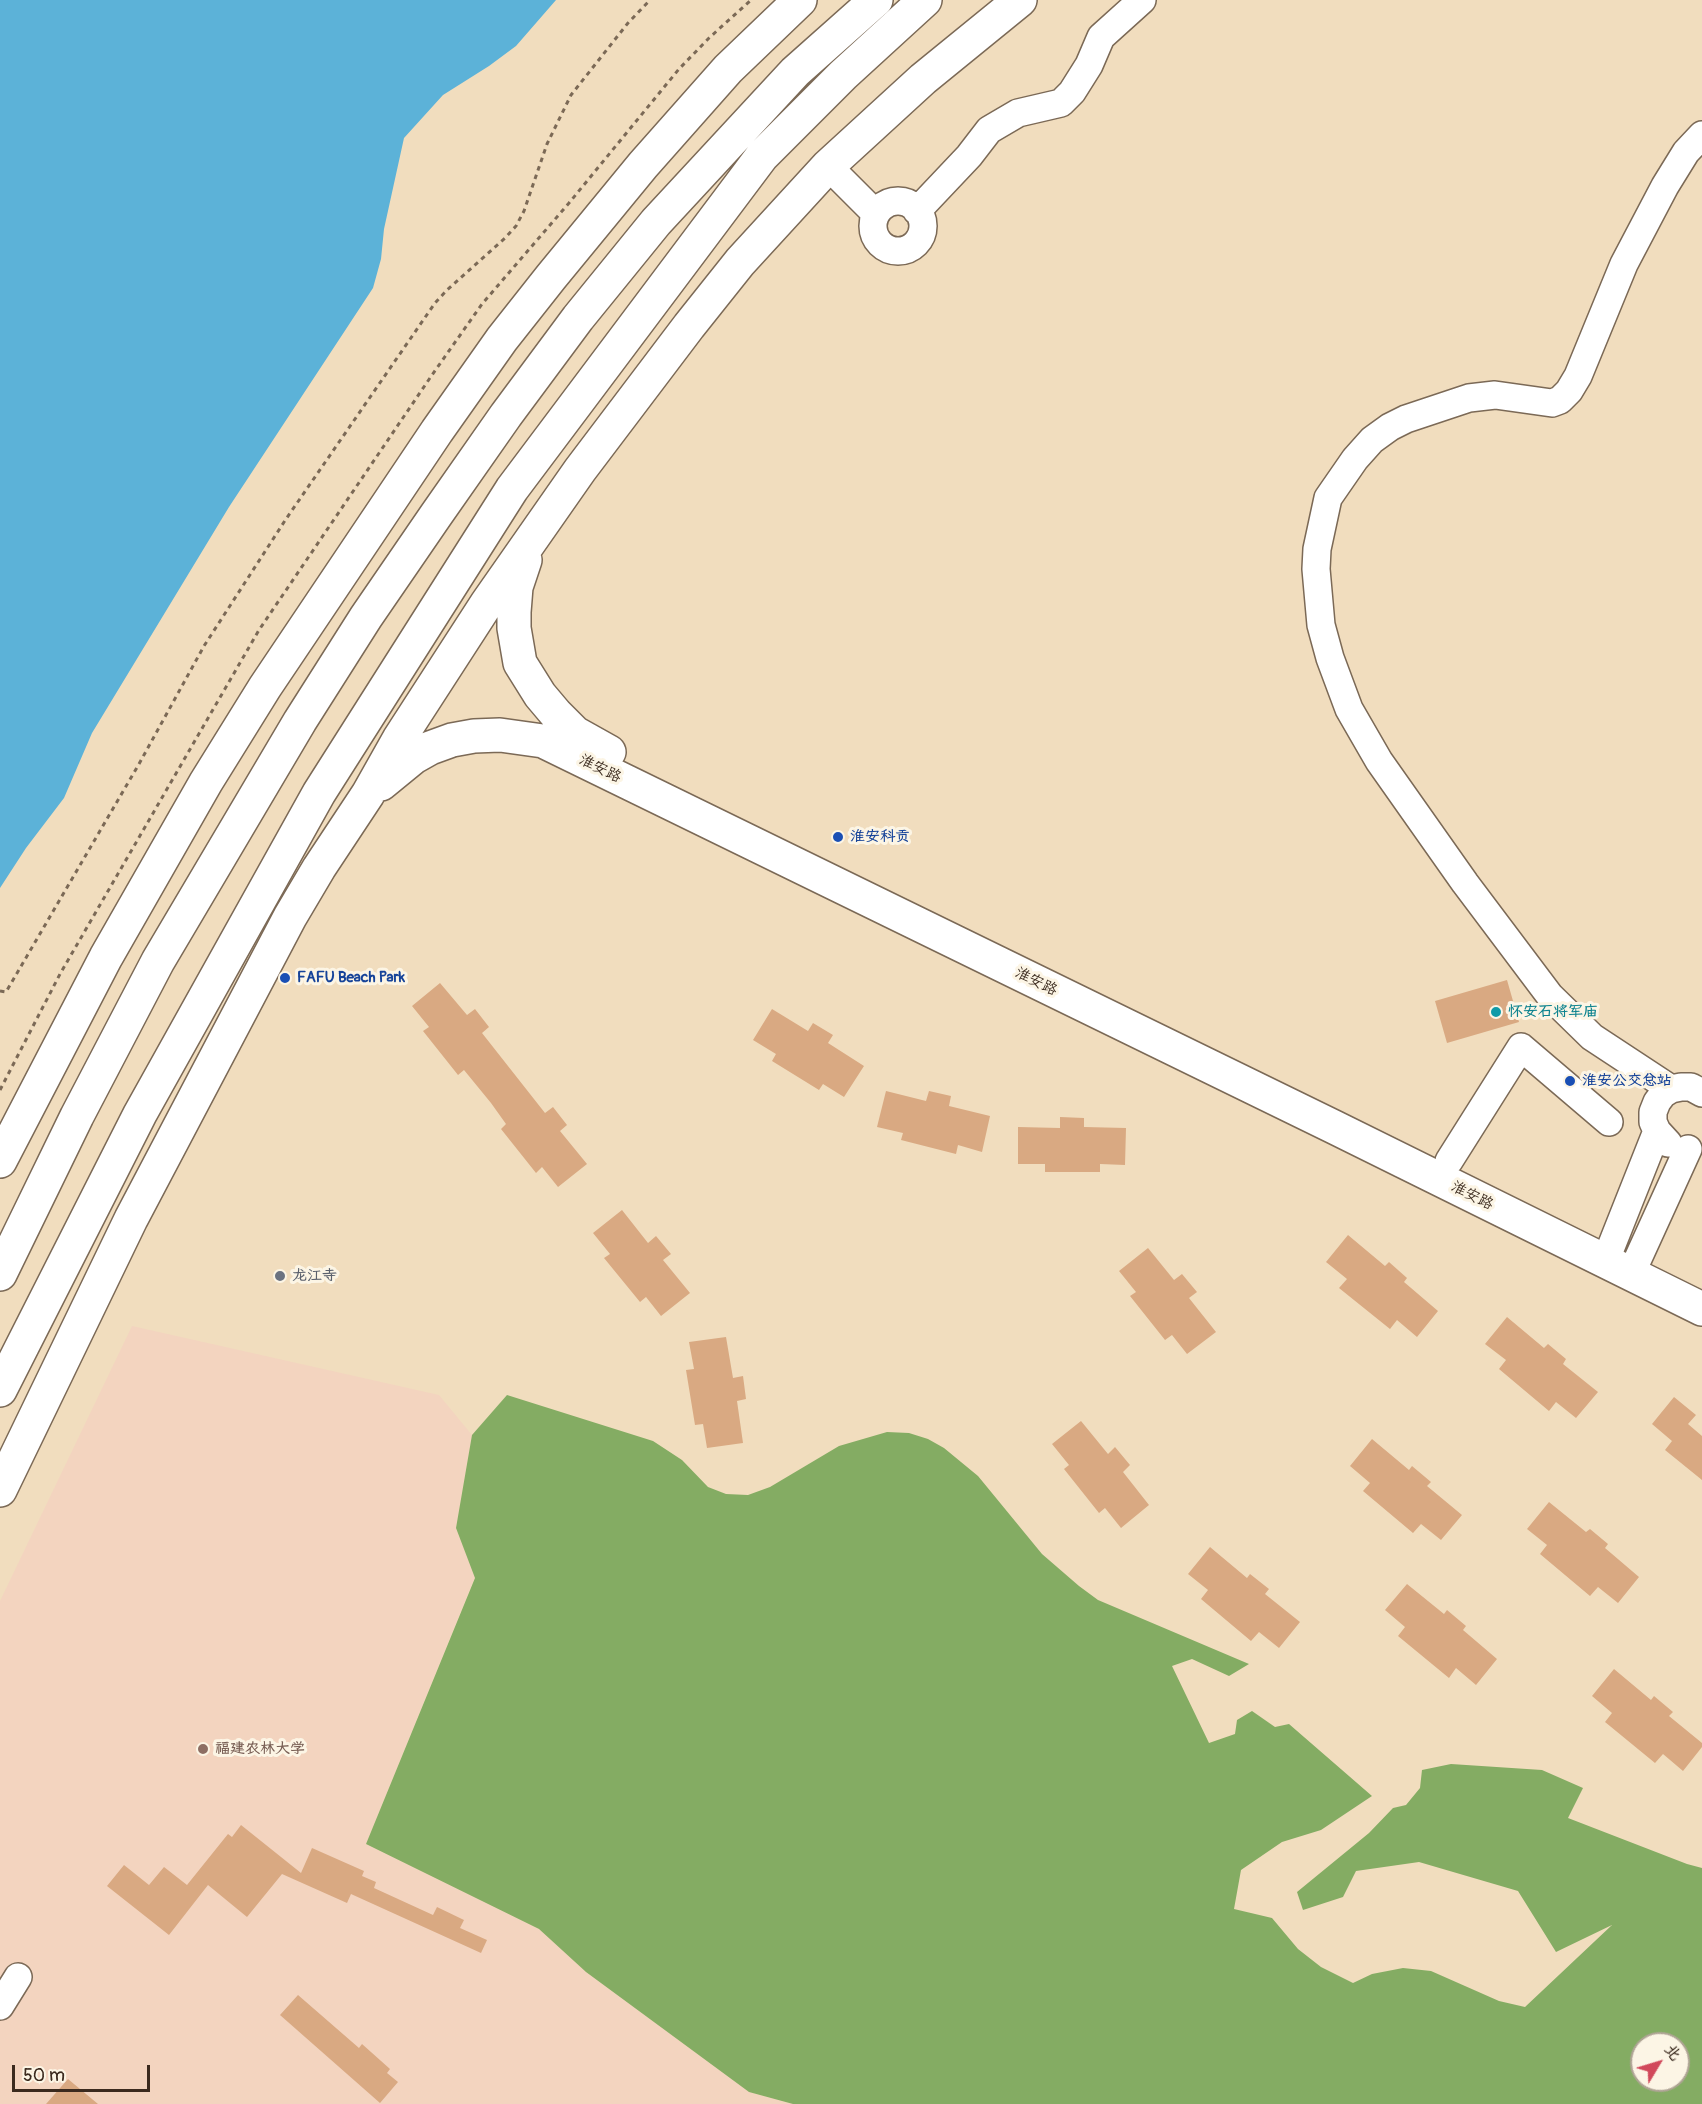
<!DOCTYPE html>
<meta charset="utf-8">
<style>
body{margin:0}
#map{position:relative;width:1702px;height:2104px;overflow:hidden;background:#f1ddbe;font-family:Pangolin,"LXGW WenKai TC",sans-serif}
canvas{display:block}
.north{position:absolute;left:1630px;top:2032px;width:60px;height:60px;box-sizing:border-box;background:#fcf5e5;border:2px solid #afa495;border-radius:50%;rotate:52deg;font-size:16px;font-weight:700;line-height:24px;text-align:center;color:#3b2a1e}
.north::after{content:'';display:block;margin:auto;width:21px;height:27px;background:#d1495b;clip-path:polygon(50% 0,100% 100%,50% 72%,0 100%)}
.scale{position:absolute;left:12px;top:2065px;width:138px;height:27px;box-sizing:border-box;border:3px solid #3b2a1e;border-top:0;padding-left:8px;font-size:18px;line-height:21px;white-space:nowrap;color:#3b2a1e;-webkit-text-stroke:4px #fcf5e5;paint-order:stroke}
</style>
<div id="map">
<canvas width="1702" height="2104"></canvas>
<div class="north">北</div>
<div class="scale">50 m</div>
</div>
<script>
const ctx = document.querySelector('canvas').getContext('2d');
ctx.lineJoin = 'round';
function paint(path, color) {
  ctx.fillStyle = color;
  ctx.fill(path, 'evenodd');
}
function poly(rows) {
  const path = new Path2D();
  for (const r of rows) {
    if (r.length === 3) {
      path.moveTo(r[0] + r[2], r[1]);
      path.arc(r[0], r[1], r[2], 0, 2 * Math.PI);
      continue;
    }
    path.moveTo(r[0], r[1]);
    for (let i = 2; i < r.length; i += 2) path.lineTo(r[i], r[i + 1]);
  }
  return path;
}
function trace(path, color, width, dash) {
  ctx.strokeStyle = color;
  ctx.lineWidth = width;
  ctx.lineCap = dash ? 'butt' : 'round';
  ctx.setLineDash(dash || []);
  ctx.stroke(path);
}
function label(font, color, halo, rows, align = 'center') {
  ctx.font = font + ' Pangolin,"LXGW WenKai TC",sans-serif';
  ctx.lineWidth = 6;
  ctx.setLineDash([]);
  ctx.textBaseline = 'middle';
  ctx.strokeStyle = halo;
  ctx.fillStyle = color;
  for (const [text, x, y, turn = 0] of rows) {
    ctx.save();
    ctx.translate(x, y);
    ctx.rotate((+turn || 0) * Math.PI / 180);
    ctx.textAlign = isNaN(turn) ? turn : align;
    if (halo) ctx.strokeText(text, 0, 0);
    ctx.fillText(text, 0, 0);
    ctx.restore();
  }
}
paint(poly([
 [132,1326,439,1395,472,1435,456,1528,475,1577,366,1844,539,1929,586,1972,749,2092,793,2104,0,2104,0,1601]
]), '#f3d4bf');
paint(poly([
 [507,1395,653,1441,682,1460,708,1487,726,1494,748,1495,770,1487,839,1446,887,1432,909,1433,928,1439,944,1448,978,1476,1042,1554,1079,1586,1098,1600,1249,1664,1229,1676,1192,1659,1172,1666,1209,1743,1235,1734,1237,1720,1252,1711,1275,1727,1289,1724,1372,1796,1321,1830,1282,1842,1241,1870,1234,1909,1272,1918,1298,1949,1321,1967,1353,1983,1372,1974,1403,1968,1431,1971,1499,2001,1525,2007,1612,1925,1556,1952,1518,1891,1419,1862,1356,1871,1343,1897,1303,1910,1297,1892,1369,1833,1393,1808,1406,1805,1420,1788,1422,1770,1451,1764,1542,1770,1583,1788,1568,1818,1687,1864,1702,1868,1702,2104,793,2104,749,2092,586,1972,539,1929,366,1844,475,1578,456,1528,472,1435],
 [1642,2044,1678,2044,1678,2080,1642,2080]
]), '#84ac63');
paint(poly([
 [0,0,556,0,516,46,489,66,443,95,404,138,384,229,381,259,373,288,229,507,92,733,64,798,26,848,0,888]
]), '#5cb2d8');
paint(poly([
 [1507,980,1519,1022,1447,1043,1435,1001],
 [440,983,467,1015,475,1009,489,1027,482,1033,545,1113,553,1107,567,1125,560,1131,587,1164,558,1187,542,1167,536,1173,501,1129,506,1124,491,1103,464,1070,458,1075,423,1031,429,1027,412,1006],
 [772,1009,808,1031,813,1023,833,1035,828,1043,864,1066,844,1097,823,1084,819,1090,772,1061,776,1054,753,1040],
 [886,1091,926,1101,929,1091,951,1096,949,1106,990,1116,982,1152,958,1145,956,1154,901,1140,903,1133,877,1127],
 [1060,1117,1084,1118,1084,1127,1126,1128,1125,1165,1100,1164,1100,1172,1045,1172,1045,1164,1018,1164,1018,1127,1060,1128],
 [622,1210,648,1243,656,1236,671,1254,663,1260,690,1293,661,1316,646,1297,640,1302,604,1258,610,1254,593,1233],
 [1348,1235,1385,1266,1389,1262,1407,1278,1404,1282,1438,1311,1417,1337,1397,1320,1390,1329,1339,1288,1347,1279,1326,1262],
 [1148,1248,1174,1280,1182,1274,1197,1292,1189,1298,1216,1332,1187,1354,1172,1335,1165,1340,1130,1296,1136,1292,1119,1271],
 [1507,1317,1544,1348,1548,1344,1566,1359,1563,1364,1598,1392,1576,1418,1556,1402,1549,1411,1499,1369,1506,1360,1485,1344],
 [726,1337,733,1378,743,1376,746,1399,737,1401,743,1443,707,1448,703,1424,695,1425,686,1370,694,1369,689,1342],
 [1674,1397,1696,1415,1688,1424,1702,1436,1702,1480,1665,1450,1672,1441,1652,1424],
 [1081,1421,1108,1454,1115,1447,1130,1465,1123,1472,1149,1505,1121,1528,1105,1508,1099,1513,1064,1469,1069,1465,1052,1444],
 [1372,1439,1409,1470,1412,1466,1431,1482,1427,1486,1462,1515,1441,1540,1421,1524,1413,1533,1363,1491,1370,1483,1350,1466],
 [1549,1502,1586,1532,1590,1529,1608,1544,1605,1548,1639,1577,1618,1603,1598,1587,1590,1596,1540,1554,1547,1545,1527,1529],
 [1210,1547,1247,1578,1250,1574,1269,1589,1265,1594,1300,1622,1279,1648,1259,1632,1251,1641,1201,1599,1208,1590,1188,1574],
 [1407,1584,1444,1614,1447,1610,1466,1626,1463,1630,1497,1659,1476,1685,1456,1668,1449,1678,1398,1636,1405,1627,1385,1610],
 [1614,1669,1651,1700,1654,1696,1673,1712,1669,1716,1702,1743,1702,1747,1683,1771,1663,1754,1655,1763,1605,1722,1612,1713,1592,1696],
 [241,1825,301,1873,312,1848,364,1871,362,1876,376,1882,374,1888,433,1915,437,1907,464,1920,460,1928,487,1940,481,1953,351,1894,347,1903,282,1874,247,1917,208,1885,169,1935,107,1886,124,1865,149,1885,164,1867,187,1885,228,1834,232,1837],
 [298,1995,359,2048,362,2044,390,2069,387,2073,398,2082,380,2103,280,2015],
 [68,2079,98,2104,46,2104]
]), '#d9a982');
const minor = poly([
 [828,166,876,214],
 [898,226,25],
 [917,211,969,156,989,130,1018,113,1061,103,1072,92,1089,65,1101,37,1142,0],
 [1671,1089,1592,1037,1550,996,1465,883,1379,761,1349,709,1330,658,1321,625,1316,569,1317,549,1328,498,1355,459,1372,440,1390,427,1406,419,1469,398,1495,395,1552,403,1560,400,1569,391,1578,376,1624,264,1665,186,1686,152,1702,135],
 [1668,1143,1657,1131,1653,1122,1653,1112,1657,1102,1663,1094,1671,1089,1681,1087,1691,1087,1702,1093],
 [1449,1161,1521,1047,1609,1122],
 [1605,1262,1657,1131],
 [1631,1274,1688,1149],
 [0,2006,18,1977]
]);
const major = poly([
 [525,560,516,587,514,612,514,628,520,663,540,695,556,714,575,733,609,752],
 [381,784,414,757,430,748,452,740,474,736,500,735,543,741,1334,1127,1702,1309],
 [0,1161,106,957,206,782,265,687,437,431,502,339,551,277,643,165,728,69,800,0],
 [0,1490,131,1219,290,917,319,868,368,794,399,739,487,603,580,470,689,326,740,262,828,166,923,79,1020,0]
]);
const highway = poly([
 [0,1274,77,1116,158,961,300,721,366,617,436,515,506,415,578,318,656,222,795,72,876,0],
 [0,1390,140,1114,319,793,512,489,762,156,843,75,925,0]
]);
trace(minor, '#7b6956', 30);
trace(major, '#7b6956', 36);
trace(highway, '#7b6956', 36);
trace(poly([
 [0,991,6,992,139,764,204,646,286,519,435,303,447,290,505,238,516,226,524,211,547,144,571,95,628,23,650,0],
 [0,1090,60,974,259,630,432,375,482,304,569,203,679,69,709,38,751,0]
]), '#7b6956', 3, [4.5, 4.5]);
trace(minor, '#fff', 27);
trace(major, '#fff', 33);
trace(highway, '#fff', 33);
for (const [x, y, r, color] of [
 [838,837,6,"#1a4fb4"],
 [285,978,6,"#1a4fb4"],
 [1496,1012,6,"#0f9aa8"],
 [1570,1081,6,"#1a4fb4"],
 [280,1276,6,"#6b7280"],
 [203,1749,6,"#8d6e63"]
]) {
  const dot = new Path2D();
  dot.arc(x, y, r, 0, 2 * Math.PI);
  ctx.fillStyle = color;
  ctx.fill(dot);
  trace(dot, '#fcf5e5', 2);
}
label('15px', '#3b2a1e', '#fcf5e5', [
 ["淮安路",600,769,26],
 ["淮安路",1036,982,26],
 ["淮安路",1472,1196,27]
]);
label('bold 15px', '#164399', '#fcf5e5', [
 ["淮安科贡",850,837],
 ["FAFU Beach Park",297,978],
 ["淮安公交总站",1582,1081]
], 'left');
label('bold 15px', '#0d838f', '#fcf5e5', [
 ["怀安石将军庙",1508,1012]
], 'left');
label('bold 15px', '#5b616d', '#fcf5e5', [
 ["龙江寺",292,1276]
], 'left');
label('bold 15px', '#785e54', '#fcf5e5', [
 ["福建农林大学",215,1749]
], 'left');
</script>
